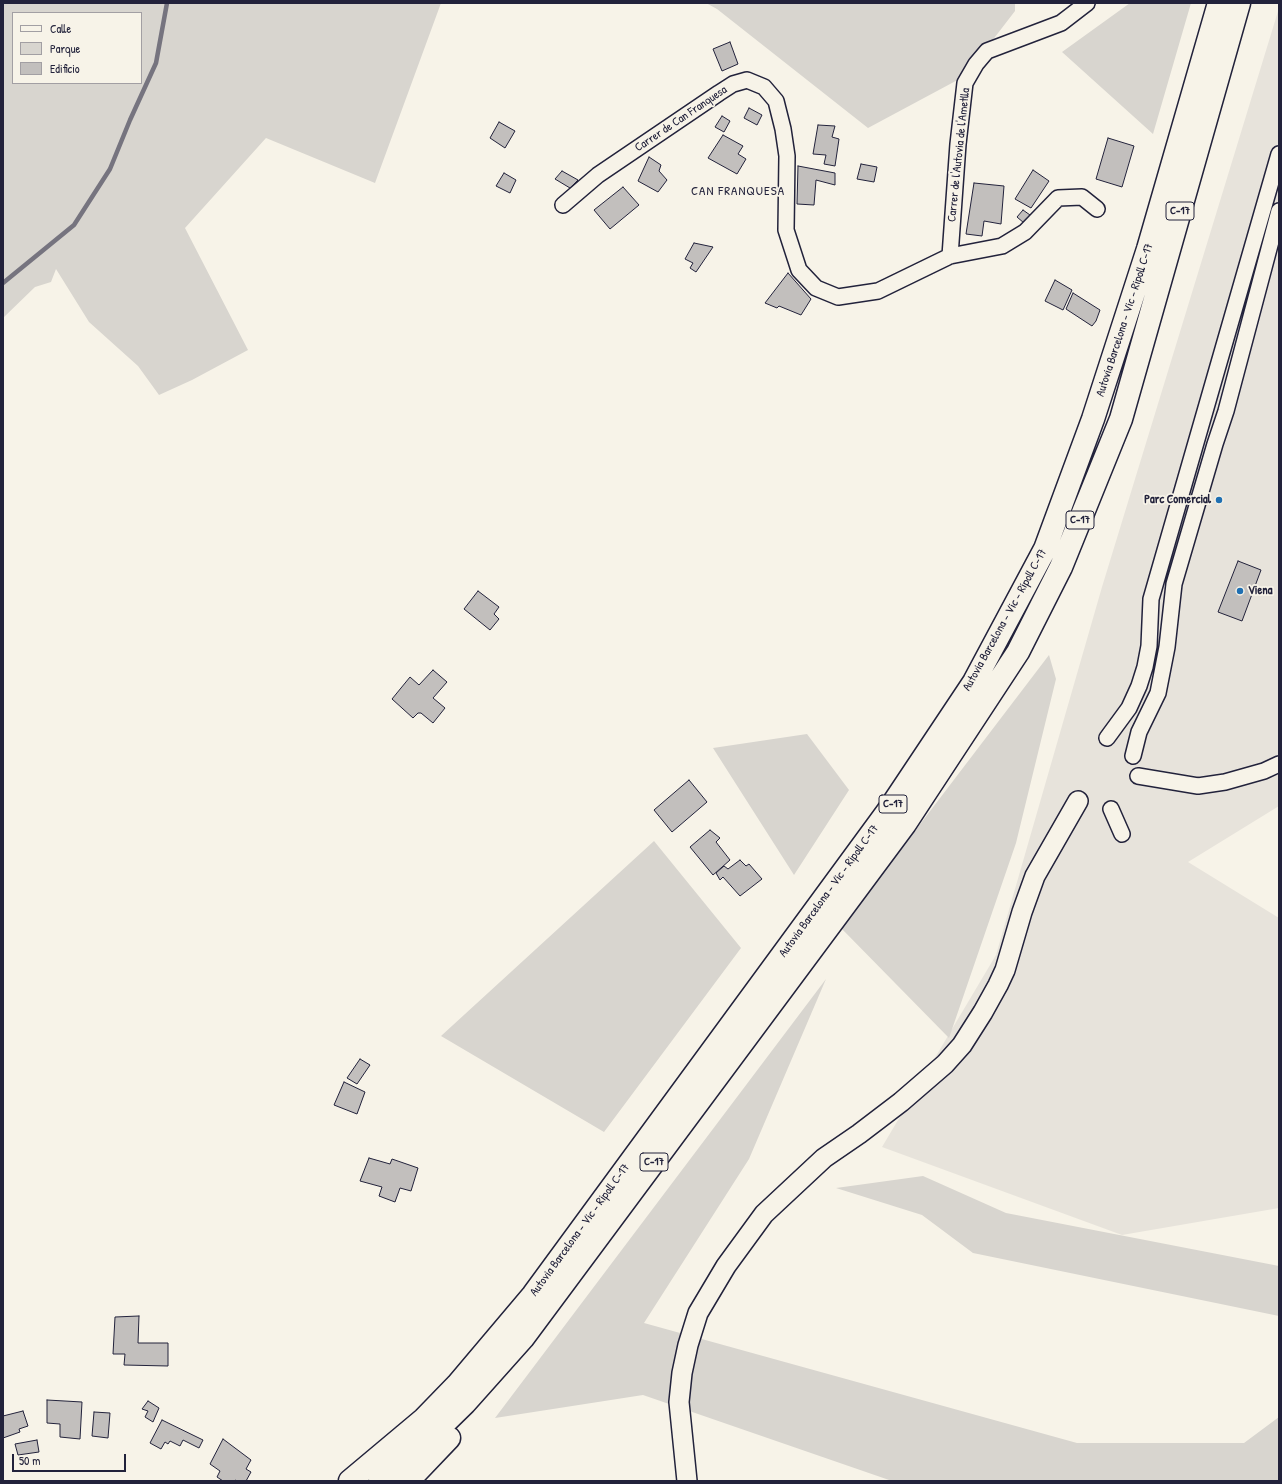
<!DOCTYPE html>
<style>
body{margin:0}
#map{position:relative;width:1282px;height:1484px;overflow:hidden;background:#f7f3e8;font-family:"Patrick Hand",sans-serif}
canvas{display:block}
.frame{position:absolute;inset:0;border:4px solid #22223b;pointer-events:none}
.legend{position:absolute;left:12px;top:12px;width:130px;height:72px;box-sizing:border-box;background:#f7f3e8;border:1px solid #a29fa3;margin:0;padding:5px 7px;list-style:none;font-size:12px;color:#22223b}
.legend li{display:flex;align-items:center;gap:8px;height:20px}
.legend b{width:20px;border:1px solid #a29fa3}
.scale{position:absolute;left:12px;top:1454px;width:114px;height:18px;box-sizing:border-box;border:2px solid #22223b;border-top:0;padding-left:5px;font-size:12px;line-height:14px;white-space:nowrap;color:#22223b;-webkit-text-stroke:3px #f7f3e8;paint-order:stroke}
</style>
<div id="map">
<canvas width="1282" height="1484"></canvas>
<div class="frame"></div>
<ul class="legend">
<li><b style="height:5px;background:#f7f3e8"></b>Calle</li>
<li><b style="height:11px;background:#d8d5cf"></b>Parque</li>
<li><b style="height:11px;background:#c2bfbd"></b>Edificio</li>
</ul>
<div class="scale">50 m</div>
</div>
<script>
const ctx = document.querySelector('canvas').getContext('2d');
ctx.lineJoin = 'round';
function paint(path, color) {
  ctx.fillStyle = color;
  ctx.fill(path, 'evenodd');
}
function poly(rows) {
  const path = new Path2D();
  for (const r of rows) {
    path.moveTo(r[0], r[1]);
    for (let i = 2; i < r.length; i += 2) path.lineTo(r[i], r[i + 1]);
  }
  return path;
}
function trace(path, color, width, dash) {
  ctx.strokeStyle = color;
  ctx.lineWidth = width;
  ctx.lineCap = dash ? 'butt' : 'round';
  ctx.setLineDash(dash || []);
  ctx.stroke(path);
}
function label(font, color, halo, rows, align = 'center') {
  ctx.font = font + ' "Patrick Hand",sans-serif';
  ctx.lineWidth = 3.5;
  ctx.setLineDash([]);
  ctx.textBaseline = 'middle';
  ctx.strokeStyle = halo;
  ctx.fillStyle = color;
  for (const [text, x, y, turn = 0] of rows) {
    ctx.save();
    ctx.translate(x, y);
    ctx.rotate((+turn || 0) * Math.PI / 180);
    ctx.textAlign = isNaN(turn) ? turn : align;
    if (halo) ctx.strokeText(text, 0, 0);
    ctx.fillText(text, 0, 0);
    ctx.restore();
  }
}
paint(poly([
 [1279,8,1279,806,1188,862,1279,918,1279,1208,1122,1235,882,1147,996,955,1102,587]
]), '#e7e3db');
paint(poly([
 [3,3,441,3,375,183,266,138,185,228,248,350,192,380,159,395,138,366,89,322,56,269,51,282,35,287,3,318],
 [13,13,141,13,141,83,13,83],
 [706,3,1015,3,1015,11,965,76,868,128,717,9],
 [1130,3,1191,3,1153,134,1062,52],
 [1049,655,1056,679,1016,843,949,1038,841,928],
 [807,734,849,790,794,875,713,748],
 [654,841,741,948,604,1132,441,1036],
 [826,979,749,1159,644,1323,1077,1443,1244,1443,1279,1417,1279,1481,892,1481,643,1395,495,1418],
 [923,1176,1006,1213,1279,1266,1279,1316,973,1253,922,1215,836,1188]
]), '#d8d5cf');
trace(poly([
 [3,283,74,225,110,169,130,120,156,63,167,3]
]), '#76747f', 4.5);
const building = poly([
 [730,42,738,64,722,71,713,49,730,42],
 [749,108,762,115,757,125,744,118,749,108],
 [722,116,730,121,724,132,715,127,722,116],
 [499,122,515,131,505,148,490,138,499,122],
 [818,125,835,126,832,137,839,139,835,166,824,164,826,155,813,154,818,125],
 [723,135,743,146,738,154,746,159,737,174,708,158,723,135],
 [1108,138,1134,146,1122,187,1096,179,1108,138],
 [649,157,661,165,659,171,667,180,658,192,638,181,649,157],
 [861,164,877,167,874,182,857,179,861,164],
 [798,166,835,173,835,185,816,180,814,205,797,204,798,166],
 [1033,170,1049,181,1031,208,1015,199,1033,170],
 [562,171,578,180,570,188,555,179,562,171],
 [504,173,516,180,510,193,496,186,504,173],
 [974,183,1004,186,1001,224,984,221,982,236,966,234,974,183],
 [623,187,639,205,610,229,594,210,623,187],
 [1023,210,1030,215,1024,223,1017,217,1023,210],
 [694,243,713,247,696,272,690,268,693,263,685,259,694,243],
 [788,273,811,299,801,315,779,306,777,308,765,303,788,273],
 [1055,280,1072,290,1063,310,1045,301,1055,280],
 [1073,293,1100,310,1096,321,1092,326,1066,309,1073,293],
 [1238,561,1261,570,1242,621,1218,612,1238,561],
 [478,591,499,607,494,614,499,619,490,630,464,609,478,591],
 [433,670,447,682,433,698,445,708,433,723,421,713,418,713,413,718,392,699,410,677,419,685,433,670],
 [689,780,707,802,672,832,654,810,689,780],
 [710,830,720,838,716,842,730,860,713,875,690,847,710,830],
 [740,860,746,866,749,864,762,879,740,896,723,877,720,880,716,873,724,866,728,869,740,860],
 [360,1059,370,1065,357,1084,347,1078,360,1059],
 [344,1082,365,1092,357,1114,334,1105,344,1082],
 [369,1158,390,1164,392,1159,418,1168,411,1191,400,1188,395,1202,379,1196,382,1187,360,1181,369,1158],
 [139,1316,138,1343,168,1343,168,1366,124,1365,125,1354,113,1354,115,1317,139,1316],
 [47,1400,82,1402,80,1439,60,1437,60,1424,47,1423,47,1400],
 [148,1401,159,1408,153,1422,145,1417,148,1411,142,1409,148,1401],
 [23,1411,28,1426,19,1429,20,1432,3,1438,3,1416,23,1411],
 [94,1412,110,1413,108,1438,92,1436,94,1412],
 [162,1420,203,1440,199,1448,183,1440,180,1446,170,1441,168,1444,165,1442,161,1449,150,1443,162,1420],
 [223,1439,251,1460,246,1469,251,1472,246,1481,237,1481,235,1480,234,1481,223,1481,217,1477,220,1471,210,1464,223,1439],
 [37,1440,39,1452,18,1455,15,1444,37,1440]
]);
paint(building, '#c2bfbd');
trace(building, '#22223b', 1);
const minor = poly([
 [563,205,598,175,719,93,733,84,747,80,764,87,776,101,783,129,787,156,786,230,799,270,816,288,838,297,878,291,950,256,1002,246,1025,232,1058,198,1082,197,1097,209],
 [950,256,958,144,965,83,976,64,987,51,1061,23,1087,3],
 [1107,738,1129,708,1139,686,1145,667,1149,646,1151,599,1279,154],
 [1133,756,1139,732,1158,693,1167,647,1174,584,1215,444,1226,411,1279,211],
 [1138,776,1198,786,1225,782,1264,771,1279,764],
 [1111,809,1122,834]
]);
const tertiary = poly([
 [687,1481,679,1402,682,1373,688,1345,698,1313,726,1266,764,1214,824,1158,859,1134,901,1102,945,1064,962,1045,983,1012,998,985,1005,970,1022,912,1035,876,1078,801]
]);
const trunk = poly([
 [350,1481,424,1419,457,1385,533,1295,888,811,974,682,1045,549,1093,419,1148,249,1219,3],
 [380,1481,418,1449,465,1403,523,1338,905,824,1018,652,1061,567,1121,419,1239,3],
 [408,1481,449,1438]
]);
trace(minor, '#22223b', 18);
trace(tertiary, '#22223b', 22);
trace(trunk, '#22223b', 25);
trace(minor, '#f7f3e8', 15);
trace(tertiary, '#f7f3e8', 19);
trace(trunk, '#f7f3e8', 22);
for (const [x, y, r, color] of [
 [1219,500,4,"#1f6fb2"],
 [1240,591,4,"#1f6fb2"]
]) {
  const dot = new Path2D();
  dot.arc(x, y, r, 0, 2 * Math.PI);
  ctx.fillStyle = color;
  ctx.fill(dot);
  trace(dot, '#f7f3e8', 1.5);
}
for (const [x, y, w] of [
 [1180,211,28],
 [1080,520,28],
 [893,804,28],
 [654,1162,28]
]) {
  const box = new Path2D();
  box.roundRect(x - w / 2, y - 9, w, 18, 3);
  ctx.fillStyle = '#f7f3e8';
  ctx.fill(box);
  trace(box, '#22223b', 1);
}
label('bold 11px', '#22223b', null, [
 ["C-17",1180,211],
 ["C-17",1080,520],
 ["C-17",893,804],
 ["C-17",654,1162]
]);
label('12px', '#22223b', '#f7f3e8', [
 ["Carrer de Can Franquesa",681,119,-34],
 ["Carrer de l'Autovia de l'Ametlla",959,155,-84],
 ["Autovia Barcelona - Vic - Ripoll C-17",1125,320,-72],
 ["Autovia Barcelona - Vic - Ripoll C-17",1005,620,-61],
 ["Autovia Barcelona - Vic - Ripoll C-17",829,891,-54],
 ["Autovia Barcelona - Vic - Ripoll C-17",580,1230,-54]
]);
label('bold 12px', '#22223b', '#f7f3e8', [
 ["Parc Comercial",1211,500],
 ["Viena",1248,591,"left"]
], 'right');
ctx.letterSpacing = '1px';
label('13px', '#22223b', '#f7f3e8', [
 ["CAN FRANQUESA",738,192]
]);
ctx.letterSpacing = '0px';
</script>
